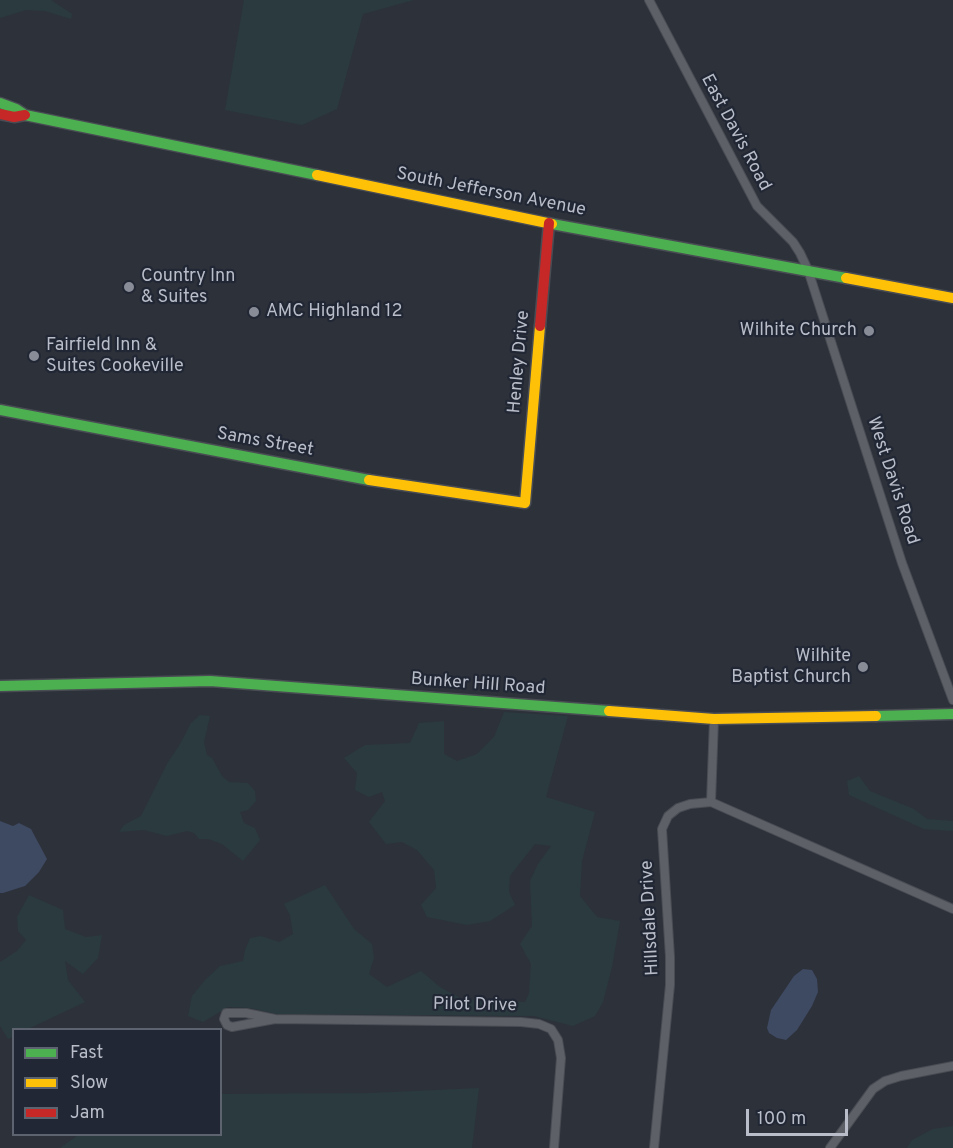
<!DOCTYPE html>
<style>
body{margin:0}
#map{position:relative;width:953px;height:1148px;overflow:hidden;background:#2d313a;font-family:Overpass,sans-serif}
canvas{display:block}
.legend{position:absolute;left:12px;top:1028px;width:210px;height:108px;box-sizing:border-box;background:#212734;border:2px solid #5e6370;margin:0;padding:8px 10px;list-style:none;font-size:18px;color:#b9bdc9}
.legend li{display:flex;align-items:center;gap:12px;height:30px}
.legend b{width:30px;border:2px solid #5e6370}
.scale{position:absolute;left:746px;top:1109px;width:102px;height:27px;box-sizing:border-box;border:3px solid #b9bdc9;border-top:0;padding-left:8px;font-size:18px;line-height:21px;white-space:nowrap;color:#b9bdc9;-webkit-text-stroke:4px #212734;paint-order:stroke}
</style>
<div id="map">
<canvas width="953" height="1148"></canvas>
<ul class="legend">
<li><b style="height:8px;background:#4caf50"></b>Fast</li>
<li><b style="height:8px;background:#ffc107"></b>Slow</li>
<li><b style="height:8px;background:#c62828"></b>Jam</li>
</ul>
<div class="scale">100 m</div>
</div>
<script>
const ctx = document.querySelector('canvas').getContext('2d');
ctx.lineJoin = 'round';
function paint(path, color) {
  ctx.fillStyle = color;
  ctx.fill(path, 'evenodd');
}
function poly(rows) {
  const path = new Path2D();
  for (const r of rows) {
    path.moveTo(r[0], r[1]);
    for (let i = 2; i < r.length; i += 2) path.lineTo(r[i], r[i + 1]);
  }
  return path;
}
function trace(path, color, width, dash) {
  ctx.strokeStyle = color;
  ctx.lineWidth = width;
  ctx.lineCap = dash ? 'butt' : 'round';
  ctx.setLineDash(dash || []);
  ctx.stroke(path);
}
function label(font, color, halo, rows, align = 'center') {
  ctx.font = font + ' Overpass,sans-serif';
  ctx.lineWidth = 4.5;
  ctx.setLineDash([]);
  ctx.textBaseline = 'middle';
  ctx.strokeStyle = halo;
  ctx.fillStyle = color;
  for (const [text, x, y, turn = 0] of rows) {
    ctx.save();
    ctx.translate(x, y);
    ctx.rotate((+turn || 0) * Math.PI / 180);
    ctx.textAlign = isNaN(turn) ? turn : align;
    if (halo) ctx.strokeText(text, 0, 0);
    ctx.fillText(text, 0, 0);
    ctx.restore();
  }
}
paint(poly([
 [0,0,51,0,72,14,71,19,45,11,26,10,0,18],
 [244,0,414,0,363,14,337,109,302,125,225,110],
 [504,712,568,716,546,797,595,812,582,861,580,896,597,917,620,921,612,967,603,1002,595,1016,573,1026,534,1016,277,1014,250,1008,228,1007,203,1022,188,1016,192,996,205,980,220,966,243,961,245,950,250,938,261,936,279,942,293,934,290,915,284,904,325,885,354,929,372,944,374,958,369,974,387,987,421,971,440,987,462,999,525,1002,529,993,531,964,520,944,532,926,530,881,538,864,551,846,535,844,520,863,510,876,509,892,515,905,490,921,467,925,427,917,421,905,436,888,434,870,417,850,402,842,386,844,369,822,385,801,382,792,369,797,355,790,357,773,344,758,365,745,410,743,419,723,444,721,444,754,457,761,477,754,494,737],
 [200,715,210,716,204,742,207,755,212,758,222,776,229,782,248,783,255,791,256,801,248,810,240,812,244,823,255,828,260,840,243,861,222,844,208,839,199,839,194,833,187,831,167,836,144,830,119,832,124,825,141,816,168,762,179,746,191,723],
 [859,776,870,791,914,809,927,819,953,821,953,831,924,829,849,795,847,781],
 [29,895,63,910,65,929,86,937,102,935,98,958,83,974,65,961,68,980,85,1002,28,1029,14,1030,13,1037,8,1039,0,1026,0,962,17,951,26,940,18,931,17,917],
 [479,1088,472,1148,60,1148,78,1135,220,1134,221,1094,370,1093],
 [953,1126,953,1148,907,1148,912,1140,933,1129]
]), '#2a3a3f');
paint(poly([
 [0,821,13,826,19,823,31,829,47,859,39,872,25,886,3,893,0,893],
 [803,969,812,970,817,979,818,992,812,1006,797,1030,786,1040,777,1038,769,1033,767,1028,771,1010,794,976]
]), '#3e4962');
const street = poly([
 [649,0,757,206,793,242,800,253,808,270,902,563,953,700],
 [711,802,953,909],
 [275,1019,232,1027,227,1025,224,1019,226,1013,246,1013,275,1019,521,1022,539,1024,551,1029,558,1040,561,1058,554,1148],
 [654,1148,670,985,670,957,662,829,668,816,678,808,690,804,711,802,714,719],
 [830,1148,873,1089,885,1081,901,1076,953,1066]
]);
const fast = poly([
 [0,103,16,109,25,115,317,175],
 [552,224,846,278],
 [0,410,369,480],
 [0,686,210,681,609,711],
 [876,716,953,714]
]);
const slow = poly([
 [317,175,552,224],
 [846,278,953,298],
 [369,480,525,503,540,326],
 [609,711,714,719,876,716]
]);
const jam = poly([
 [0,114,14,117,25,115],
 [540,326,549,223]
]);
trace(street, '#494c53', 10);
trace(fast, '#494c53', 13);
trace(slow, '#494c53', 13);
trace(jam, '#494c53', 13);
trace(street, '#5e6068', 8);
trace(fast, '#4caf50', 10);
trace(slow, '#ffc107', 10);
trace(jam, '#c62828', 10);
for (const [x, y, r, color] of [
 [129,287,6,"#888c97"],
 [254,312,6,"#888c97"],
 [869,331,6,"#888c97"],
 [34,356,6,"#888c97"],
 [863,667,6,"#888c97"]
]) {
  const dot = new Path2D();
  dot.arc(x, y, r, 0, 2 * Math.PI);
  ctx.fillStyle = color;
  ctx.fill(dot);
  trace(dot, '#212734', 2);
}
label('18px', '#b9bdc9', '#212734', [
 ["East Davis Road",735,133,62],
 ["South Jefferson Avenue",491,193,11],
 ["Henley Drive",520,362,-85],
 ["Sams Street",265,443,10],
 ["West Davis Road",892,481,72],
 ["Bunker Hill Road",478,685,4],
 ["Hillsdale Drive",651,918,-93],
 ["Pilot Drive",475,1006,1]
]);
label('18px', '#b9bdc9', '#212734', [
 ["Country Inn",141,277],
 ["& Suites",141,298],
 ["AMC Highland 12",266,312],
 ["Wilhite Church",857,331,"right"],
 ["Fairfield Inn &",46,346],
 ["Suites Cookeville",46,367],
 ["Wilhite",851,657,"right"],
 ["Baptist Church",851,678,"right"]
], 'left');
</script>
